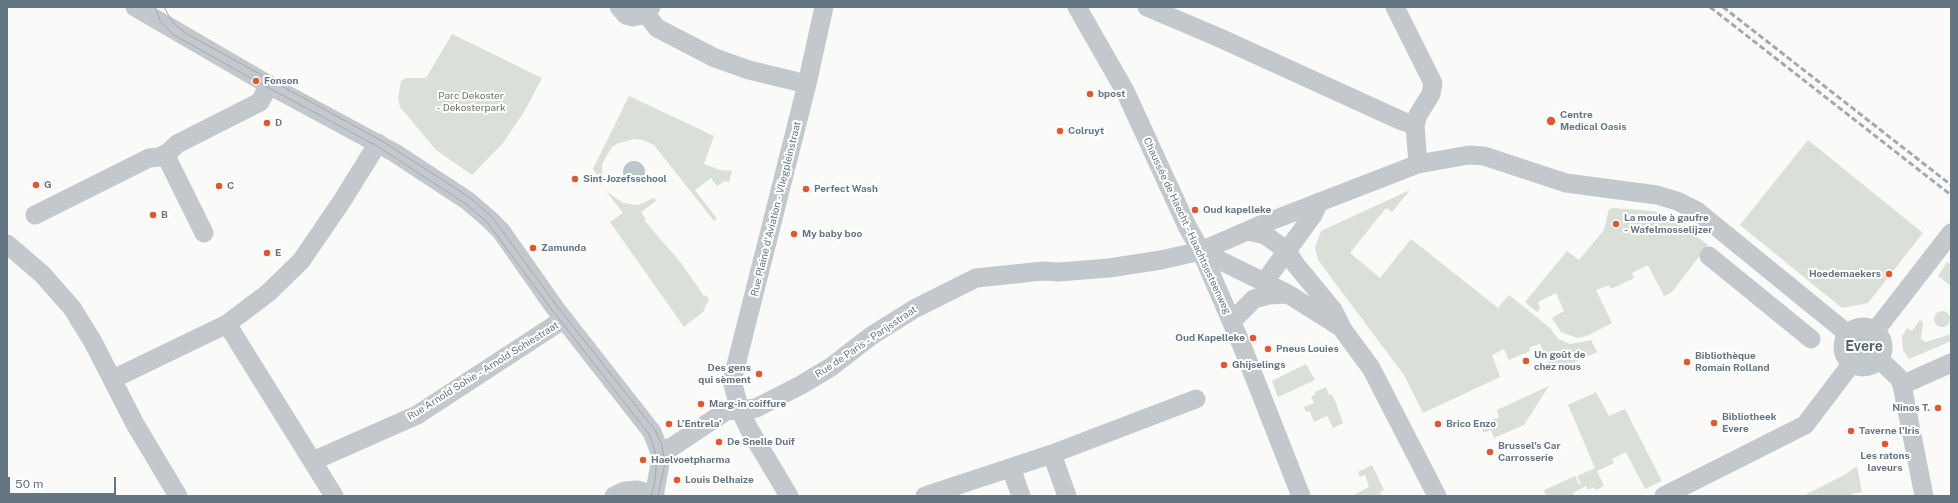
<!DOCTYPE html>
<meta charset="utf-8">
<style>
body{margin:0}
#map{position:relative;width:1958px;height:503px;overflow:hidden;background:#fafaf8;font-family:"Public Sans",sans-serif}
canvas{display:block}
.frame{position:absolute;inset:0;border:8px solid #657683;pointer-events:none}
.scale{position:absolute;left:8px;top:477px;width:108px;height:18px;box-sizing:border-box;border:2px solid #657683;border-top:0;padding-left:5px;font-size:12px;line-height:14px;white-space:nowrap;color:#657683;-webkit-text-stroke:3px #fff;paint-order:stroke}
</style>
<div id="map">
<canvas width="1958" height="503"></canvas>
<div class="frame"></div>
<div class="scale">50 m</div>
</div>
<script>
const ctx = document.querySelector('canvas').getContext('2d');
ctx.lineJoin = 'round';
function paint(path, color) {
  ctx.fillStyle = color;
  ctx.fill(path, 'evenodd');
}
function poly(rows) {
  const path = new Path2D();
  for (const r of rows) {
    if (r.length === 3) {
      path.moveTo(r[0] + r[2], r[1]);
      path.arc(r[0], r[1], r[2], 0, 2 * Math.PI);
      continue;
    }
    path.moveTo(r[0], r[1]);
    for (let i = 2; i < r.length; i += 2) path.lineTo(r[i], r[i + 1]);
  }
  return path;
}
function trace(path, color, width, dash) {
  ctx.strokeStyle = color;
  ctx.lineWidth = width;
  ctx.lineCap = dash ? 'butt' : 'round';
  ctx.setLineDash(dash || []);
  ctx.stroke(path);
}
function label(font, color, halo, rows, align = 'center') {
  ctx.font = font + ' "Public Sans",sans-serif';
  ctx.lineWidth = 4;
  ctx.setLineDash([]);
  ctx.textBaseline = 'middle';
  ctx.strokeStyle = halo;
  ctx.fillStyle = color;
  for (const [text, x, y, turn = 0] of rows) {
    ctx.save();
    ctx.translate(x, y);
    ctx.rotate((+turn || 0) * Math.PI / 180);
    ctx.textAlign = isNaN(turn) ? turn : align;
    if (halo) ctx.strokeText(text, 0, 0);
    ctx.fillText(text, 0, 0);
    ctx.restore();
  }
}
paint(poly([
 [452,34,542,78,524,112,503,143,472,175,436,150,400,107,398,98,401,81,407,78,426,78],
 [629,96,714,136,704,164,720,170,732,171,729,182,725,181,717,186,711,178,695,190,717,219,714,221,654,145,643,140,634,139,619,143,612,147,602,164,603,185,593,169],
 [1808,140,1923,233,1868,303,1842,308,1740,225],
 [1410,190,1392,212,1386,208,1350,253,1380,278,1411,239,1498,308,1509,295,1550,328,1558,339,1570,344,1591,340,1597,352,1553,372,1540,344,1530,347,1530,351,1509,360,1504,349,1492,355,1500,377,1423,413,1404,375,1318,260,1315,248,1321,231],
 [606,191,623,203,638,205,654,198,656,201,641,212,646,219,644,220,681,263,704,296,706,295,709,299,703,312,684,327,610,222,623,213],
 [1613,208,1654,211,1670,217,1708,245,1671,293,1664,296,1648,265,1632,273,1634,278,1611,289,1609,285,1596,290,1612,323,1587,336,1577,338,1561,332,1552,318,1564,311,1556,293,1538,302,1540,309,1537,312,1525,302,1567,251,1579,260,1604,230,1609,209],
 [1947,262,1951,265,1951,286,1938,276],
 [1942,319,8],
 [1920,320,1923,322,1921,339,1926,342,1951,334,1951,341,1909,359,1903,350,1902,336,1907,328,1912,331],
 [1306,364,1315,380,1278,397,1272,381],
 [1549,386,1524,425,1494,438,1491,430,1484,433,1480,425,1499,417,1497,410],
 [1326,387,1329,395,1331,394,1334,398,1343,423,1333,428,1327,416,1314,422,1310,411,1306,412,1304,407,1314,403,1311,397,1316,394,1315,392],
 [1596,392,1609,416,1625,409,1662,481,1645,489,1626,452,1612,459,1614,463,1597,471,1604,486,1596,490,1594,487,1588,490,1586,486,1573,493,1574,496,1546,496,1544,490,1575,476,1579,484,1581,484,1577,476,1595,468,1568,405],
 [1372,465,1384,490,1380,492,1382,496,1352,496,1369,487,1365,475,1360,477,1358,472],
 [1857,466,1862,492,1852,494,1853,496,1803,496,1846,474]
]), '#dadfd7');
paint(poly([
 [634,172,11],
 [1863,347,12]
]), '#bbc7cb');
trace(poly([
 [135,7,269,85,395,153,468,201,490,220,501,231,555,308,652,432,659,450,661,459,654,496],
 [619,7,626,15,633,17,646,14,651,7],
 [1077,7,1125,91,1187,226,1201,251,1242,346,1301,496],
 [1147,7,1220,38,1402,121,1415,125],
 [1395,7,1433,83,1431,94,1418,115,1415,125,1418,164],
 [646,14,657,28,715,58,749,70,807,84],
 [165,154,204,233],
 [35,215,149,158,159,157,169,152,177,144,260,102,269,85],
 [1248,231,1265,235,1286,250,1296,265,1333,310,1343,330,1371,368,1437,496],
 [7,244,42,274,72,308,93,342,135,424,178,496],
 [1201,251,1288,294,1342,328],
 [1709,256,1811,339],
 [1265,281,1313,215,1319,202],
 [1232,321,1254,299,1268,295,1288,294],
 [227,324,334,496],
 [1863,347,20],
 [1875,331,1951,233],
 [1879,359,1899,378,1902,385,1924,496],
 [113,379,227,324,268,293,301,261,342,201,378,143],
 [1902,385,1951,363],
 [659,450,672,447,726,411,756,408,801,385,831,367,871,336,914,309,976,278,1043,271,1059,272,1109,268,1161,260,1201,251,1263,224,1418,164,1469,155,1484,156,1566,183,1657,195,1677,201,1697,211,1848,334],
 [1052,454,1067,496],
 [313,461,417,415,564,319],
 [1011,468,1021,496],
 [614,496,625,491,637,490,655,495],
 [789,496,749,429,740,410,732,381,807,84,824,7],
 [925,496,1052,454,1196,399],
 [1664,496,1805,425,1852,363]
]), '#c3c8cc', 19);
trace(poly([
 [155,7,160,21,174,35,256,81,377,146,466,204,487,222,552,310,649,434,657,457,655,482,651,496],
 [164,7,173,23,187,34,382,141,469,197,492,217,557,306,655,430,662,445,665,463,658,496]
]), '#a2aab0', 1);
trace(poly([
 [1710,7,1951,195],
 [1723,7,1951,185]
]), '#a2aab0', 3, [6, 3]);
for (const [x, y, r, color] of [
 [256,81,4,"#e4572e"],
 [1090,94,4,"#e4572e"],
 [1551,121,5,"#e4572e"],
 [267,123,4,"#e4572e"],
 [1060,131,4,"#e4572e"],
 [575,179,4,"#e4572e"],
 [36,185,4,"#e4572e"],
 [219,186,4,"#e4572e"],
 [806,189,4,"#e4572e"],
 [1195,210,4,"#e4572e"],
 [153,215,4,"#e4572e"],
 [1616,224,4,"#e4572e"],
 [794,234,4,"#e4572e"],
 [533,248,4,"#e4572e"],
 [267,253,4,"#e4572e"],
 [1889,274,4,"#e4572e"],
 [1253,338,4,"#e4572e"],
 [1268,349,4,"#e4572e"],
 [1526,361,4,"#e4572e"],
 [1687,362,4,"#e4572e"],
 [1224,365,4,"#e4572e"],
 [759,374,4,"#e4572e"],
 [701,404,4,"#e4572e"],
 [1938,408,4,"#e4572e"],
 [1714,423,4,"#e4572e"],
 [669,424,4,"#e4572e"],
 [1438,424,4,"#e4572e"],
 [1851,431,4,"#e4572e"],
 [719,442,4,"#e4572e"],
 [1885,444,4,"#e4572e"],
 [1490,452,4,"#e4572e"],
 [643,460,4,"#e4572e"],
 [677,480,4,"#e4572e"]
]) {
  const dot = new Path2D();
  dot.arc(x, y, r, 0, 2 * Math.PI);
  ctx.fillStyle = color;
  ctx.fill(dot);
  trace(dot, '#fff', 1.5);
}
label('bold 10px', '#657683', '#fff', [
 ["Fonson",264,81],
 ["bpost",1098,94],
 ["Centre",1560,115],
 ["Medical Oasis",1560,127],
 ["D",275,123],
 ["Colruyt",1068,131],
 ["Sint-Jozefsschool",583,179],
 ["G",44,185],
 ["C",227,186],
 ["Perfect Wash",814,189],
 ["Oud kapelleke",1203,210],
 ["B",161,215],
 ["La moule à gaufre",1624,218],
 ["- Wafelmosselijzer",1624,230],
 ["My baby boo",802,234],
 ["Zamunda",541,248],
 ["E",275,253],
 ["Hoedemaekers",1881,274,"right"],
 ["Oud Kapelleke",1245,338,"right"],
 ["Pneus Louies",1276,349],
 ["Un goût de",1534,355],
 ["chez nous",1534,367],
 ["Bibliothèque",1695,356],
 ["Romain Rolland",1695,368],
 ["Ghijselings",1232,365],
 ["Des gens",751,368,"right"],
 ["qui sèment",751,380,"right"],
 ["Marg-in coiffure",709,404],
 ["Ninos T.",1930,408,"right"],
 ["Bibliotheek",1722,417],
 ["Evere",1722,429],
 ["L’Entrela’",677,424],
 ["Brico Enzo",1446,424],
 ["Taverne l'Iris",1859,431],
 ["De Snelle Duif",727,442],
 ["Brussel's Car",1498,446],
 ["Carrosserie",1498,458],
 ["Les ratons",1885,456,"center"],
 ["laveurs",1885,468,"center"],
 ["Haelvoetpharma",651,460],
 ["Louis Delhaize",685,480]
], 'left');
label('10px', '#687a64', '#fff', [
 ["Parc Dekoster",471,96],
 ["- Dekosterpark",471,108]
]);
label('10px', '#657683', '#fff', [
 ["Rue Plaine d'Aviation - Vliegpleinstraat",776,209,-76],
 ["Chaussée de Haecht - Haachtsesteenweg",1187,226,65],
 ["Rue de Paris - Parijsstraat",866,342,-34],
 ["Rue Arnold Sohie - Arnold Sohiestraat",483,371,-32]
]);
label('bold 14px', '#57646e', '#fff', [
 ["Evere",1864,347]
]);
</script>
